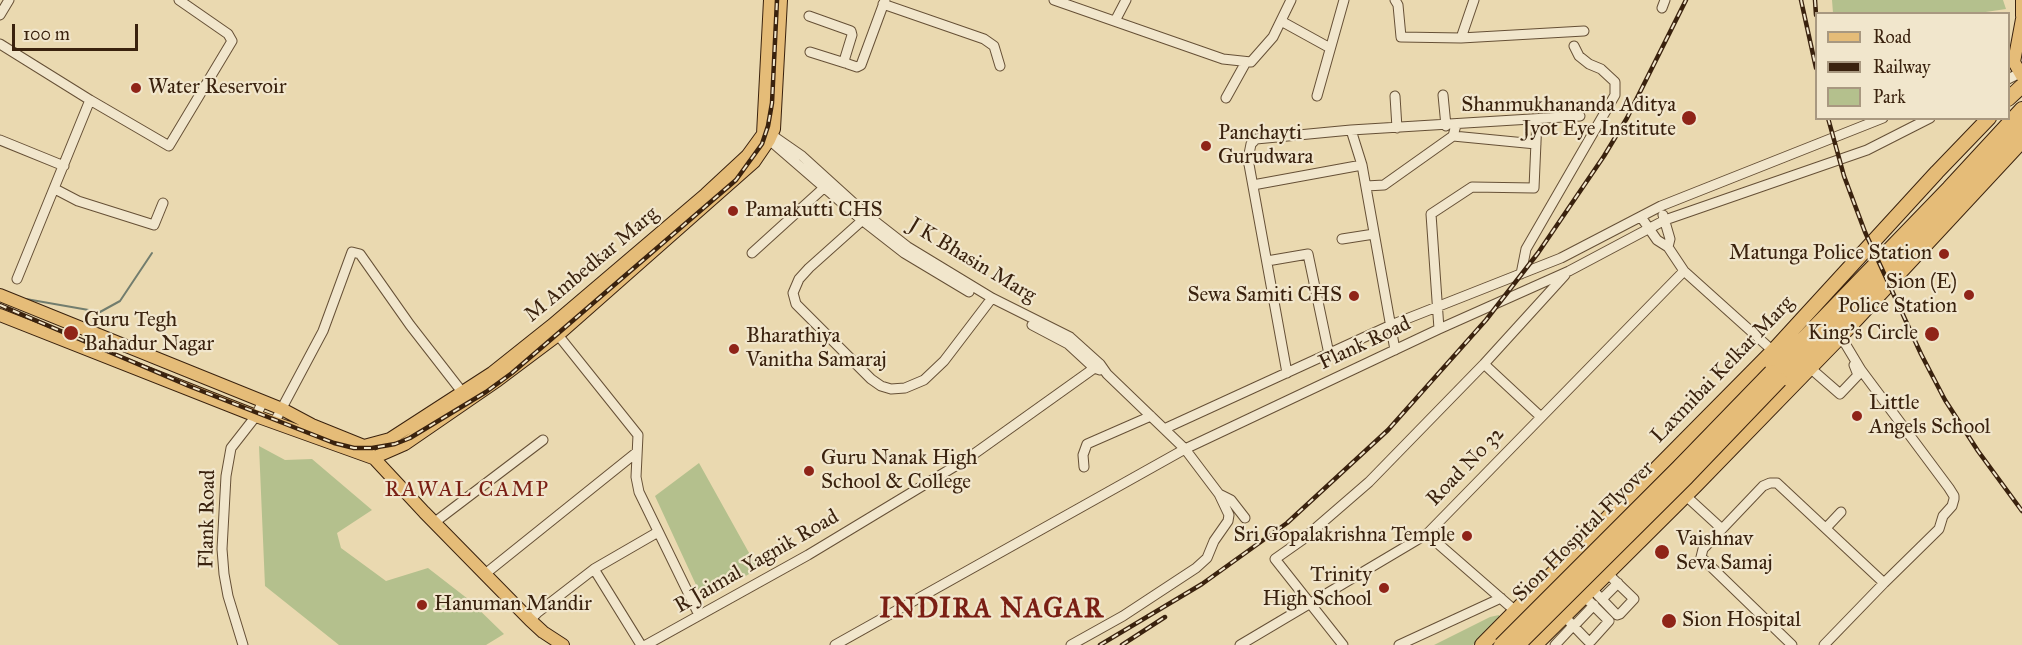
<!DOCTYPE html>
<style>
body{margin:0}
#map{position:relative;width:2022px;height:645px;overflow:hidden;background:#ead9b0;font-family:"IM FELL Great Primer",serif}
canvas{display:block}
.legend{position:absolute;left:1815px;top:12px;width:195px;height:108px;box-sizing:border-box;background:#f1e6cc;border:2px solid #a89880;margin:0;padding:8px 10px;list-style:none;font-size:18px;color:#3a220e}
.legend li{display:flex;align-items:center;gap:12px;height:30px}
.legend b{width:30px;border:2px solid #a89880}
.scale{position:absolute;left:12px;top:24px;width:126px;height:27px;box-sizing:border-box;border:3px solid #3a220e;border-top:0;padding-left:8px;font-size:18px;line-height:21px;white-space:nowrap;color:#3a220e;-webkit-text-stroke:4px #f1e6cc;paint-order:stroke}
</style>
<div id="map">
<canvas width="2022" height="645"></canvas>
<ul class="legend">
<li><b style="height:8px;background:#e5bc78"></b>Road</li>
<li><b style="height:8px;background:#3a220e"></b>Railway</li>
<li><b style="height:16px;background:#b4c08d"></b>Park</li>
</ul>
<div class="scale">100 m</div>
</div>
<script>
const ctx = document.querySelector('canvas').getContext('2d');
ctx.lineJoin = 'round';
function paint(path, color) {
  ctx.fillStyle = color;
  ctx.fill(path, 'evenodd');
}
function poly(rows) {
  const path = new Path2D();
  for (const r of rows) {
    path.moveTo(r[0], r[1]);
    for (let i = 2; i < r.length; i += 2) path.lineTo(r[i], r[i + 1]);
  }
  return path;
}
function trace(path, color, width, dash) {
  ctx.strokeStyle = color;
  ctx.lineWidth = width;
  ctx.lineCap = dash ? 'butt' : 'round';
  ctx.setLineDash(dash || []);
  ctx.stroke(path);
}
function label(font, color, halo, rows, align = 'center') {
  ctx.font = font + ' "IM FELL Great Primer",serif';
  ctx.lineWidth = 4.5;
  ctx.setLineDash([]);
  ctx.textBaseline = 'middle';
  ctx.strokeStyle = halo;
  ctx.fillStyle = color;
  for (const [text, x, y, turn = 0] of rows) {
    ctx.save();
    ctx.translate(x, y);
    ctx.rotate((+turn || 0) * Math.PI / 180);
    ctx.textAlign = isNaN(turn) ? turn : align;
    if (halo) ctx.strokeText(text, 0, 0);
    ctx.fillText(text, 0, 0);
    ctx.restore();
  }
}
paint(poly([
 [1832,0,2003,0,2006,9,1972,14,1833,13],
 [259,446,285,460,312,459,372,510,337,533,341,548,386,581,428,568,468,599,504,634,486,645,339,645,265,586],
 [699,463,758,569,703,600,655,496],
 [1499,615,1499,620,1473,645,1434,645,1490,617]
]), '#b4c08d');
trace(poly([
 [26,299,100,312,120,301,152,253]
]), '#727d6e', 2);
const minor = poly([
 [1054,0,1223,59,1251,62,1273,37,1291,0],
 [1395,0,1398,5,1401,37,1461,38,1584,31],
 [883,4,984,39,994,46,1000,66],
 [1662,8,1665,0],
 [0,15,9,0],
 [809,16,851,31,852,35,844,61,848,64,857,67,861,65,885,0],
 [1115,21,1126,0],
 [1281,21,1330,48],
 [1461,38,1474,0],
 [0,44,90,100,17,279],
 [810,52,845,63],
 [2008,79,2020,73],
 [1443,95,1446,126],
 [1317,96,1344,0],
 [1395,96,1397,128],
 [1226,98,1246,62],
 [90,100,169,146,232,41,228,34,179,0],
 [1351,130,1362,165,1395,350],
 [766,131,802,156,867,215,908,247,992,298,1070,337,1100,364,1107,374,1185,449,1219,494,1231,500,1245,518],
 [1453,136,1536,144],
 [766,137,863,221,904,253,969,292],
 [0,140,64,166],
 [1253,185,1362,165],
 [1366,186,1384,185,1453,136,1456,125],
 [55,189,78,201,154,225,163,203],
 [1663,215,1670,239,1668,247],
 [866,217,809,268,799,279,793,293,796,304,871,379,881,386,891,389,905,388,924,380,944,361,992,298],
 [1641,217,1657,240,1668,247,1684,271,1773,351],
 [1342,239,1374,234],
 [752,253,828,184],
 [1267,261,1308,254,1329,354],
 [1521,274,1526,249,1615,95,1615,82,1601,69,1589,64,1579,56,1574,46],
 [1032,325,1068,344,1094,368,1100,370],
 [1439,329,1431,214,1472,187,1534,188,1537,119],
 [554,330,638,435,636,477,639,492,699,615],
 [1484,364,1541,417],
 [1809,367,1840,394,1858,375,1854,365],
 [1287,373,1248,159,1251,144,1256,139,1351,130,1580,116],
 [274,423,323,331,352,252,360,254,410,325,466,397],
 [1164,429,1391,325,1561,258,1661,206,1883,118],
 [1084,467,1083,455,1087,444,1151,416],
 [1686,496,1722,529],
 [435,522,543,440],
 [1826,528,1841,512],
 [1427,534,1520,615],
 [594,569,641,645],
 [485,574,637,452],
 [1591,588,1617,615,1620,614,1634,599,1607,573],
 [1602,599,1618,583],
 [1564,616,1588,641,1591,641,1609,621,1584,596],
 [530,620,537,613,594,569,658,532],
 [1574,626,1594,605],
 [243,645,228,596,224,574,222,549,226,476,231,448,256,416,263,401],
 [646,645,808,555,967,459,1100,364],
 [835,645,1185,449,1439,329,1569,271,1665,220,1867,150,1930,118],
 [1071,645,1123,616,1196,568,1207,558,1214,541,1228,521,1229,515,1219,494],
 [1240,645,1427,534,1684,271],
 [1343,645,1275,559,1302,540,1369,482,1484,364,1565,275],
 [1399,645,1501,598],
 [1555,645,1570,629],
 [1792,645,1701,557,1703,549,1763,486,1770,483,1777,483,1884,583],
 [1824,645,1884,583,1939,529,1943,516,1952,506,1954,499,1954,496,1949,488,1861,370,1840,335]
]);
const major = poly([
 [2022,0,2022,16],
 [2022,19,2014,62,2022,76],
 [0,295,282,409,312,425,364,446,390,439,492,373,551,326,706,194,747,156,763,134,770,0],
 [0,315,256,416,373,458,405,444,498,380,558,335,754,162,769,140,774,129,781,0],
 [370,454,424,512,530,620,543,632,563,645]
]);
const highway = poly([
 [2008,99,2022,86],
 [1771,372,1949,188,2022,109],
 [1780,380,2022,126],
 [1482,645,1773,351,1937,172,1989,118],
 [1535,645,1696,485,1837,340,2022,141]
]);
trace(minor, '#665036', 11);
trace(major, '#3a220e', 14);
trace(highway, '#3a220e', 16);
trace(minor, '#f1e6cc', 9);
trace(major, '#e5bc78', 12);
trace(highway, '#e5bc78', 14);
const rail = poly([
 [1801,0,1816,68],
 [1815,0,1816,15],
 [1828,118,1844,176,1865,232,1921,354,1945,400,1978,451,2022,511],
 [0,305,189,386,334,443,354,448,372,448,395,444,410,438,486,392,512,373,736,180,762,144,768,126,772,103,777,0],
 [1100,645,1202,584,1287,523,1388,430,1486,320,1538,253,1604,156,1627,118,1686,0],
 [1122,645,1165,617]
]);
trace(rail, '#3a220e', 4.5);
trace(rail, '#f1e6cc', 2, [7]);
const highwayBridge = poly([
 [1501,645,1678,468,1771,372],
 [1518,645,1687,477,1780,380]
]);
trace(highwayBridge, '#3a220e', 16, []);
trace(highwayBridge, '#e5bc78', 14);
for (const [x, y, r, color] of [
 [136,88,6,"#8f2418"],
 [1689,118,8,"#8f2418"],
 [1206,146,6,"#8f2418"],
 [733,211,6,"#8f2418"],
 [1944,254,6,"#8f2418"],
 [1969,295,6,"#8f2418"],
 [1354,296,6,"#8f2418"],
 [71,333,8,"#8f2418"],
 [1932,334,8,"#8f2418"],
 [734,349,6,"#8f2418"],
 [1857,416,6,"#8f2418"],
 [809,471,6,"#8f2418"],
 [1467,536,6,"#8f2418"],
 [1662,552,8,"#8f2418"],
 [1384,588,6,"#8f2418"],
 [422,605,6,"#8f2418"],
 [1669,621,8,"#8f2418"]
]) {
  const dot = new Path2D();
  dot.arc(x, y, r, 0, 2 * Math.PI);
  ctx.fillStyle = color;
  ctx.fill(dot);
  trace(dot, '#f1e6cc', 2);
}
label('21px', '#3a220e', '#f1e6cc', [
 ["Water Reservoir",148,88],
 ["Shanmukhananda Aditya",1676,106,"right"],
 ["Jyot Eye Institute",1676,130,"right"],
 ["Panchayti",1218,134],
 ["Gurudwara",1218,158],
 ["Pamakutti CHS",745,211],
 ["Matunga Police Station",1932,254,"right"],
 ["Sion (E)",1957,283,"right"],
 ["Police Station",1957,307,"right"],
 ["Sewa Samiti CHS",1342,296,"right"],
 ["Guru Tegh",84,321],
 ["Bahadur Nagar",84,345],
 ["King's Circle",1918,334,"right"],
 ["Bharathiya",746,337],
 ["Vanitha Samaraj",746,361],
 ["Little",1869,404],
 ["Angels School",1869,428],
 ["Guru Nanak High",821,459],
 ["School & College",821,483],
 ["Sri Gopalakrishna Temple",1455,536,"right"],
 ["Vaishnav",1676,540],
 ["Seva Samaj",1676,564],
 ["Trinity",1372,576,"right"],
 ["High School",1372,600,"right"],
 ["Hanuman Mandir",434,605],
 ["Sion Hospital",1682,621]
], 'left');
label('21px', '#3a220e', '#f1e6cc', [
 ["J K Bhasin Marg",972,261,31],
 ["M Ambedkar Marg",592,265,-40],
 ["Flank Road",1365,344,-25],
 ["Laxmibai Kelkar Marg",1723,370,-46],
 ["Road No 32",1466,467,-46],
 ["Flank Road",208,519,-89],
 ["Sion Hospital Flyover",1584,532,-45],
 ["R Jaimal Yagnik Road",757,562,-30]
]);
ctx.letterSpacing = '1.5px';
label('22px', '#7a1f14', '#f1e6cc', [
 ["RAWAL CAMP",467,491]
]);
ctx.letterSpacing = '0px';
ctx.letterSpacing = '1.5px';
label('bold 27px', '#7a1f14', '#f1e6cc', [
 ["INDIRA NAGAR",992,610]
]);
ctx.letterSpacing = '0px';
</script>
